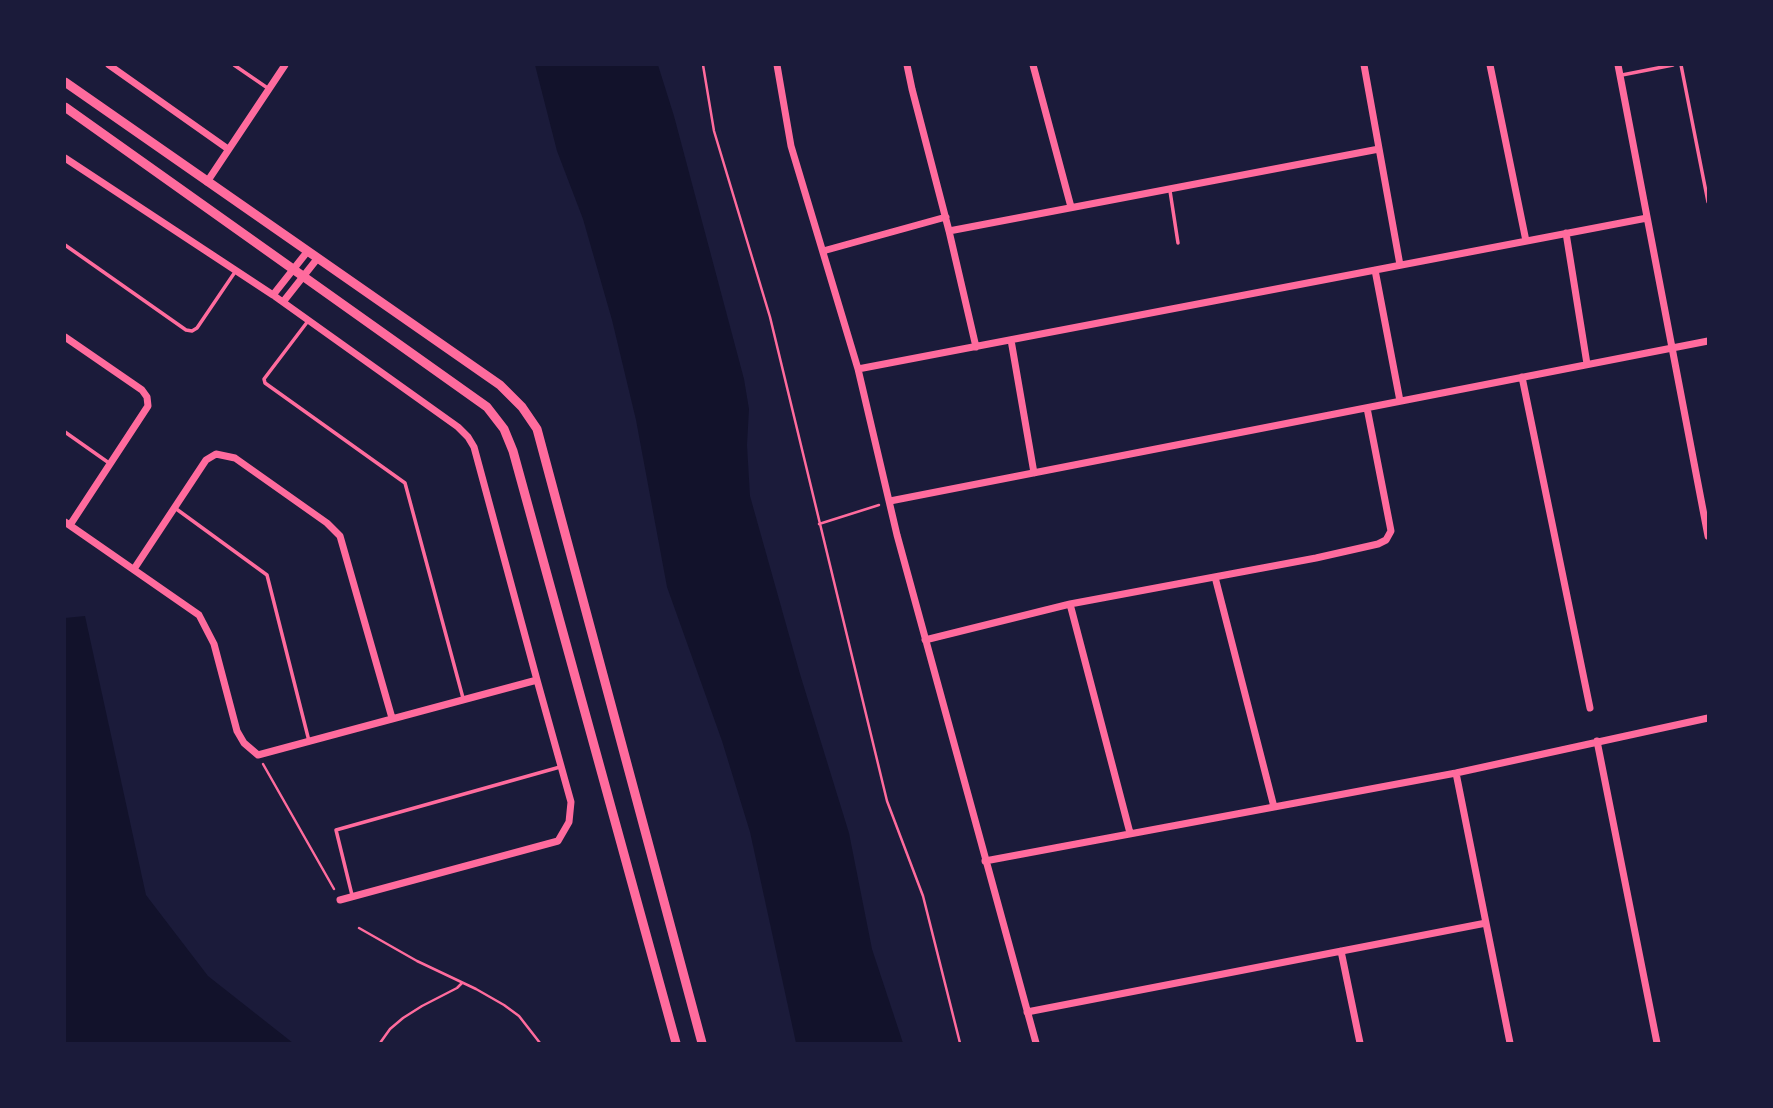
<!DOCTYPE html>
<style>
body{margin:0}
#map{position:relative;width:1773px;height:1108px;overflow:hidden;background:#1b1b3a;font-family:Overpass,sans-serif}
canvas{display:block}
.frame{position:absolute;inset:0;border:66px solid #1b1b3a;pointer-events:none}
</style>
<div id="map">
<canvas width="1773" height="1108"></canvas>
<div class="frame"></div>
</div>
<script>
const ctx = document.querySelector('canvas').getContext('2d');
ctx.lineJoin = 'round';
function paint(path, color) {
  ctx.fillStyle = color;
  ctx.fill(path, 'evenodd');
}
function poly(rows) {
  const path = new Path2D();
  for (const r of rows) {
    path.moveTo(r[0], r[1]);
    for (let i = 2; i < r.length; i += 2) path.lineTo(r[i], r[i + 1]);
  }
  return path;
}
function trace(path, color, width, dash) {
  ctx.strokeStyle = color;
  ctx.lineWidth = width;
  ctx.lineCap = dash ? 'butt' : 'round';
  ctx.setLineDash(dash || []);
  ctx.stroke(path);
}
paint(poly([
 [535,65,658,65,674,116,744,379,749,409,747,445,750,496,800,674,849,833,872,949,903,1043,796,1043,750,832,722,741,667,587,636,420,612,320,583,219,557,151],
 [85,616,146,895,208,976,293,1043,65,1043,65,618]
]), '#12122b');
trace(poly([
 [703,65,714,131,770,317,887,801,923,896,960,1043],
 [819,524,879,505],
 [263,764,334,889],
 [359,928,417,961,476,989,504,1005,519,1016,540,1043],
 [380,1043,390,1029,403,1018,422,1006,457,988,462,983]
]), '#ff6b9d', 2.5);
trace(poly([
 [234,65,269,89],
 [1681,65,1708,202],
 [1622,75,1673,65],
 [1170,191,1178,243],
 [65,245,186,330,192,331,197,328,235,272],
 [308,321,264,379,265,383,405,483,463,698],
 [65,432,109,463],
 [175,508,267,575,309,741],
 [352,895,336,830,560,767]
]), '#ff6b9d', 3.5);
trace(poly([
 [109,65,228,149],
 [777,65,791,146,858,369,897,535,1036,1043],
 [907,65,912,89,949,231,976,347],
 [1033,65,1071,207],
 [1364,65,1400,265],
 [1490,65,1526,241],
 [1618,65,1708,536],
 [65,158,273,295,458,427,468,437,474,447,537,680,258,755,244,743,237,731,214,644,199,615,65,522],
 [207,182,285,65],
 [949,231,1379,149],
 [1566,233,1587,364],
 [823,251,946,217],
 [1375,270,1400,401],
 [273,295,307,252],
 [283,302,317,259],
 [65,337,142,390,147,397,148,406,70,525],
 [1011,340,1034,473],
 [858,369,1647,218],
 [1522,377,1590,708],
 [890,501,1708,341],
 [134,569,206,460,216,454,235,458,327,523,340,536,392,718],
 [1215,577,1274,807],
 [1070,604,1130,833],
 [925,640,1070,604,1316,558,1378,544,1386,540,1391,531,1367,408],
 [1597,741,1657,1043],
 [1456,773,1510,1043],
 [985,861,1456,773,1708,718],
 [340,900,558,841,569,822,571,802,537,680],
 [1341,951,1360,1043],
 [1027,1012,1486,923]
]), '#ff6b9d', 7);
trace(poly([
 [65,82,500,385,522,407,537,429,702,1043],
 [65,107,487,407,504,429,513,451,676,1043]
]), '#ff6b9d', 9);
</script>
